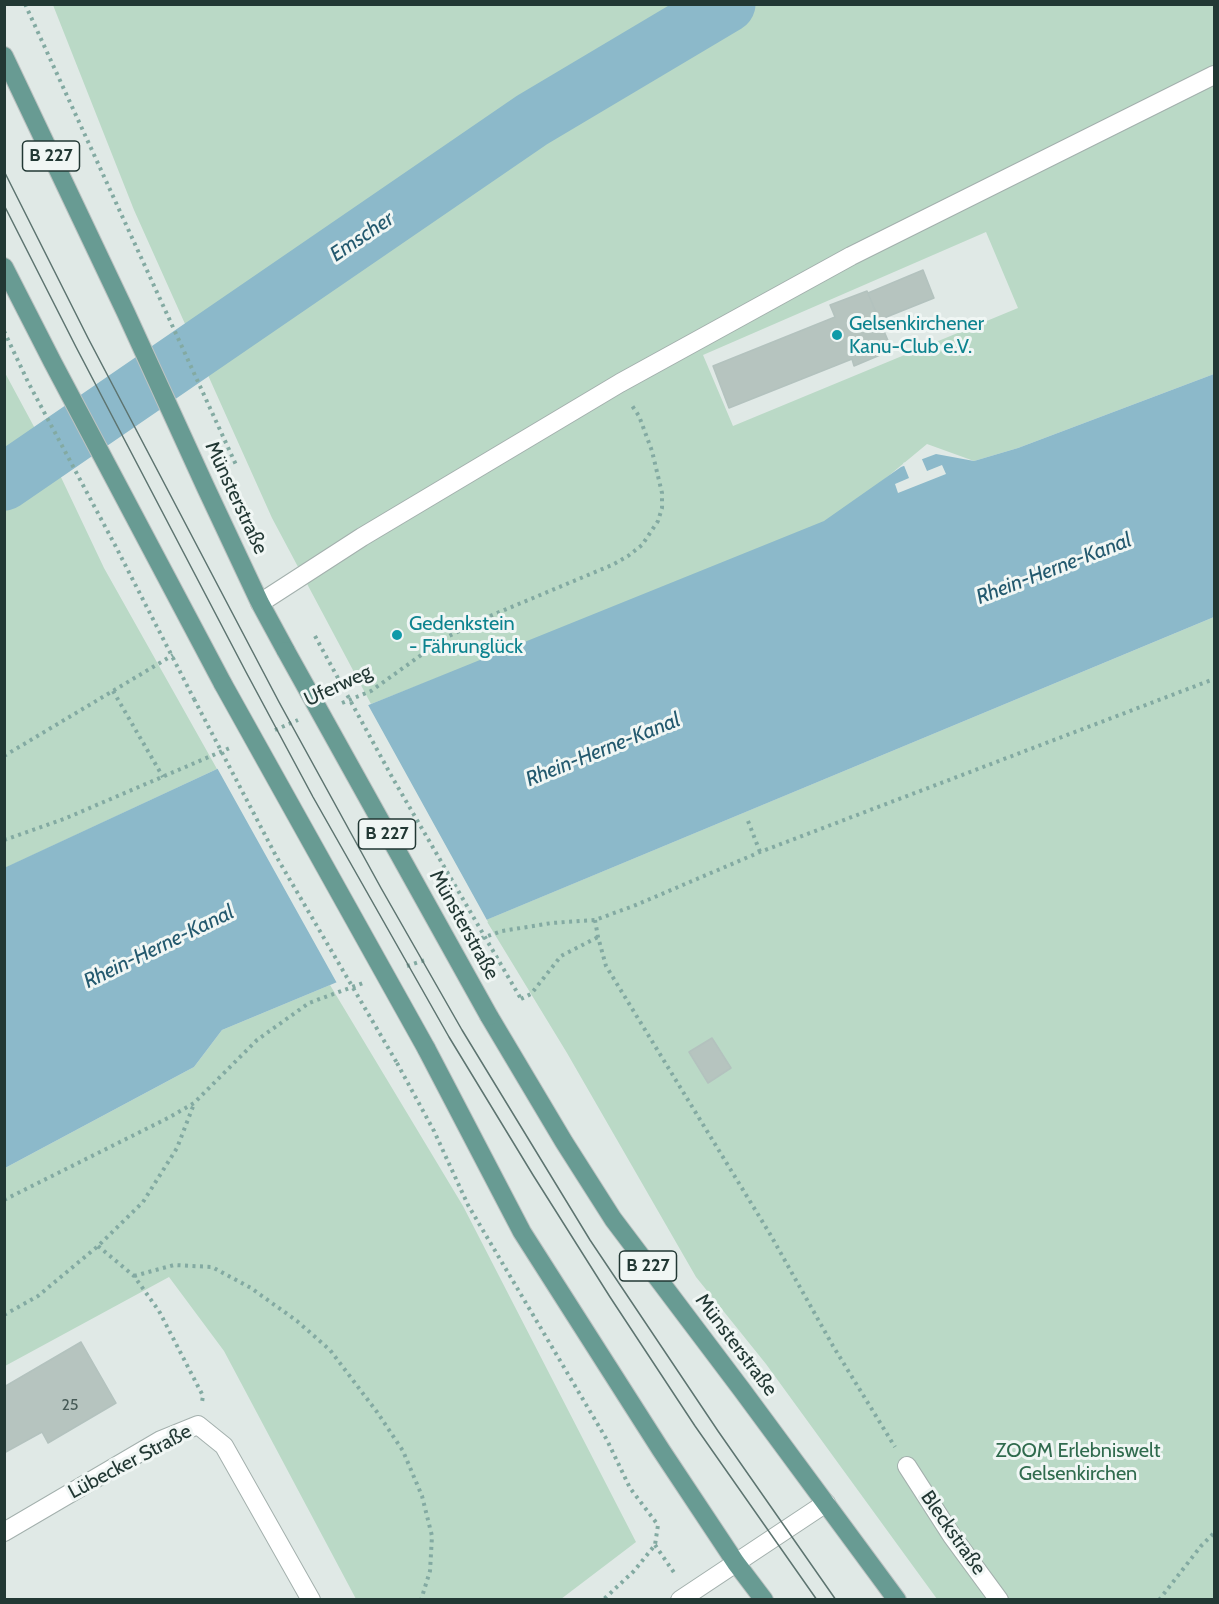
<!DOCTYPE html>
<meta charset="utf-8">
<style>
body{margin:0}
#map{position:relative;width:1219px;height:1604px;overflow:hidden;background:#e0e9e6;font-family:Cabin,sans-serif}
canvas{display:block}
.frame{position:absolute;inset:0;border:6px solid #223834;pointer-events:none}
</style>
<div id="map">
<canvas width="1219" height="1604"></canvas>
<div class="frame"></div>
</div>
<script>
const ctx = document.querySelector('canvas').getContext('2d');
ctx.lineJoin = 'round';
function paint(path, color) {
  ctx.fillStyle = color;
  ctx.fill(path, 'evenodd');
}
function poly(rows) {
  const path = new Path2D();
  for (const r of rows) {
    path.moveTo(r[0], r[1]);
    for (let i = 2; i < r.length; i += 2) path.lineTo(r[i], r[i + 1]);
  }
  return path;
}
function trace(path, color, width, dash) {
  ctx.strokeStyle = color;
  ctx.lineWidth = width;
  ctx.lineCap = dash ? 'butt' : 'round';
  ctx.setLineDash(dash || []);
  ctx.stroke(path);
}
function label(font, color, halo, rows, align = 'center') {
  ctx.font = font + ' Cabin,sans-serif';
  ctx.lineWidth = 6;
  ctx.setLineDash([]);
  ctx.textBaseline = 'middle';
  ctx.strokeStyle = halo;
  ctx.fillStyle = color;
  for (const [text, x, y, turn = 0] of rows) {
    ctx.save();
    ctx.translate(x, y);
    ctx.rotate((+turn || 0) * Math.PI / 180);
    ctx.textAlign = isNaN(turn) ? turn : align;
    if (halo) ctx.strokeText(text, 0, 0);
    ctx.fillText(text, 0, 0);
    ctx.restore();
  }
}
paint(poly([
 [53,5,1214,5,1214,374,1018,448,974,461,927,444,833,522,371,704,272,518,134,210],
 [986,232,1018,308,733,426,703,355],
 [4,371,39,436,5,460,4,460],
 [59,473,104,568,217,769,5,868,4,511],
 [1214,617,1214,1599,937,1599,766,1364,696,1277,567,1053,486,920],
 [330,985,463,1206,636,1542,561,1599,356,1599,224,1351,169,1277,5,1366,5,1168,194,1067,222,1030]
]), '#bad9c6');
paint(poly([
 [1214,374,1214,617,222,1030,194,1067,5,1168,4,868,217,769,371,704,824,521,901,467,936,454,974,461,1018,448],
 [39,436,59,473,5,511,5,460]
]), '#8cb9ca');
paint(poly([
 [921,457,927,471,942,465,946,474,898,493,895,484,909,478,903,463],
 [367,703,488,922,338,985,216,766]
]), '#e0e9e6');
trace(poly([
 [4,482,532,120,727,4]
]), '#8cb9ca', 57);
const building = poly([
 [923,270,934,298,879,320,868,293,923,270],
 [867,291,892,350,854,366,852,359,729,408,713,366,835,317,830,305,867,291],
 [712,1038,731,1068,708,1083,689,1052,712,1038],
 [81,1342,116,1403,48,1443,42,1432,4,1453,4,1387,81,1342]
]);
paint(building, '#b6c4bf');
trace(building, '#b3c2be', 1.5);
const minor = poly([
 [260,603,362,537,620,383,851,256,1214,75],
 [907,1466,952,1536,999,1600],
 [4,1532,161,1440,198,1425,224,1446,311,1600],
 [680,1600,826,1503]
]);
const major = poly([
 [4,56,126,313,206,488,260,603,286,651],
 [4,267,53,363,223,684],
 [489,1016,564,1142,613,1219,742,1390,897,1600],
 [426,1048,522,1232,661,1450,736,1563,764,1600]
]);
trace(minor, '#a3b0ad', 20);
trace(major, '#bdc3c2', 20);
trace(poly([
 [25,4,237,467],
 [4,331,28,382,116,547,194,699],
 [113,691,163,777],
 [342,703,371,691,445,638,490,616,612,565,628,556,642,545,658,521,662,508,662,493,652,451,639,416,631,404],
 [275,730,298,720],
 [4,756,173,655],
 [748,821,760,852],
 [4,840,64,819,232,747],
 [595,920,598,937,606,966,770,1234,833,1346,895,1447],
 [474,941,502,931,552,923,595,920,636,905,760,852,1214,679],
 [407,966,428,959],
 [521,999,531,994,561,956,598,937],
 [397,1063,434,1131,468,1205,607,1440,630,1488,658,1525,655,1545,634,1571,603,1600],
 [4,1200,168,1118,194,1103,257,1040,309,1003,363,983],
 [98,1246,134,1276,159,1311,203,1396,202,1402],
 [134,1276,174,1265,212,1267,251,1288,297,1321,330,1350,377,1412,403,1451,422,1496,432,1536,430,1571,421,1600],
 [4,1315,38,1296,98,1246,143,1202,177,1148,194,1104],
 [655,1545,675,1574],
 [1159,1600,1201,1546,1214,1533]
]), '#83aaa2', 4, [3, 4.5]);
trace(minor, '#fff', 18);
trace(major, '#689b93', 18);
trace(poly([
 [4,171,88,338,279,702,381,888,462,1030,590,1240,718,1431,836,1600],
 [4,205,76,347,246,672,313,797,449,1037,533,1175,610,1297,695,1426,817,1600]
]), '#5d7470', 1.5);
const majorBridge = poly([
 [286,651,489,1016],
 [223,684,426,1048]
]);
trace(majorBridge, '#bdc3c2', 20, []);
trace(poly([
 [315,636,392,777,521,999],
 [194,699,276,856,397,1063]
]), '#83aaa2', 4, [3, 4.5]);
trace(majorBridge, '#689b93', 18);
for (const [x, y, r, color] of [
 [837,335,6,"#0f9aa8"],
 [397,635,6,"#0f9aa8"]
]) {
  const dot = new Path2D();
  dot.arc(x, y, r, 0, 2 * Math.PI);
  ctx.fillStyle = color;
  ctx.fill(dot);
  trace(dot, '#f0f6f4', 2);
}
label('16px', '#475b57', null, [
 ["25",70,1405]
]);
for (const [x, y, w] of [
 [51,156,57],
 [387,834,57],
 [648,1266,57]
]) {
  const box = new Path2D();
  box.roundRect(x - w / 2, y - 15, w, 30, 4.5);
  ctx.fillStyle = '#f0f6f4';
  ctx.fill(box);
  trace(box, '#223834', 1.5);
}
label('bold 18px', '#223834', null, [
 ["B 227",51,156],
 ["B 227",387,834],
 ["B 227",648,1266]
]);
label('20px', '#0d838f', '#f0f6f4', [
 ["Gelsenkirchener",849,324],
 ["Kanu-Club e.V.",849,347],
 ["Gedenkstein",409,624],
 ["- Fährunglück",409,647]
], 'left');
label('20px', '#223834', '#f0f6f4', [
 ["Münsterstraße",236,498,65],
 ["Uferweg",338,686,-25],
 ["Münsterstraße",464,925,61],
 ["Münsterstraße",736,1345,53],
 ["Lübecker Straße",130,1462,-28],
 ["Bleckstraße",953,1533,55]
]);
label('20px', '#306b4e', '#f0f6f4', [
 ["ZOOM Erlebniswelt",1078,1451],
 ["Gelsenkirchen",1078,1474]
]);
label('italic 21px', '#23596e', '#f0f6f4', [
 ["Emscher",362,237,-34],
 ["Rhein-Herne-Kanal",1054,569,-21],
 ["Rhein-Herne-Kanal",603,750,-22],
 ["Rhein-Herne-Kanal",159,947,-26]
]);
</script>
